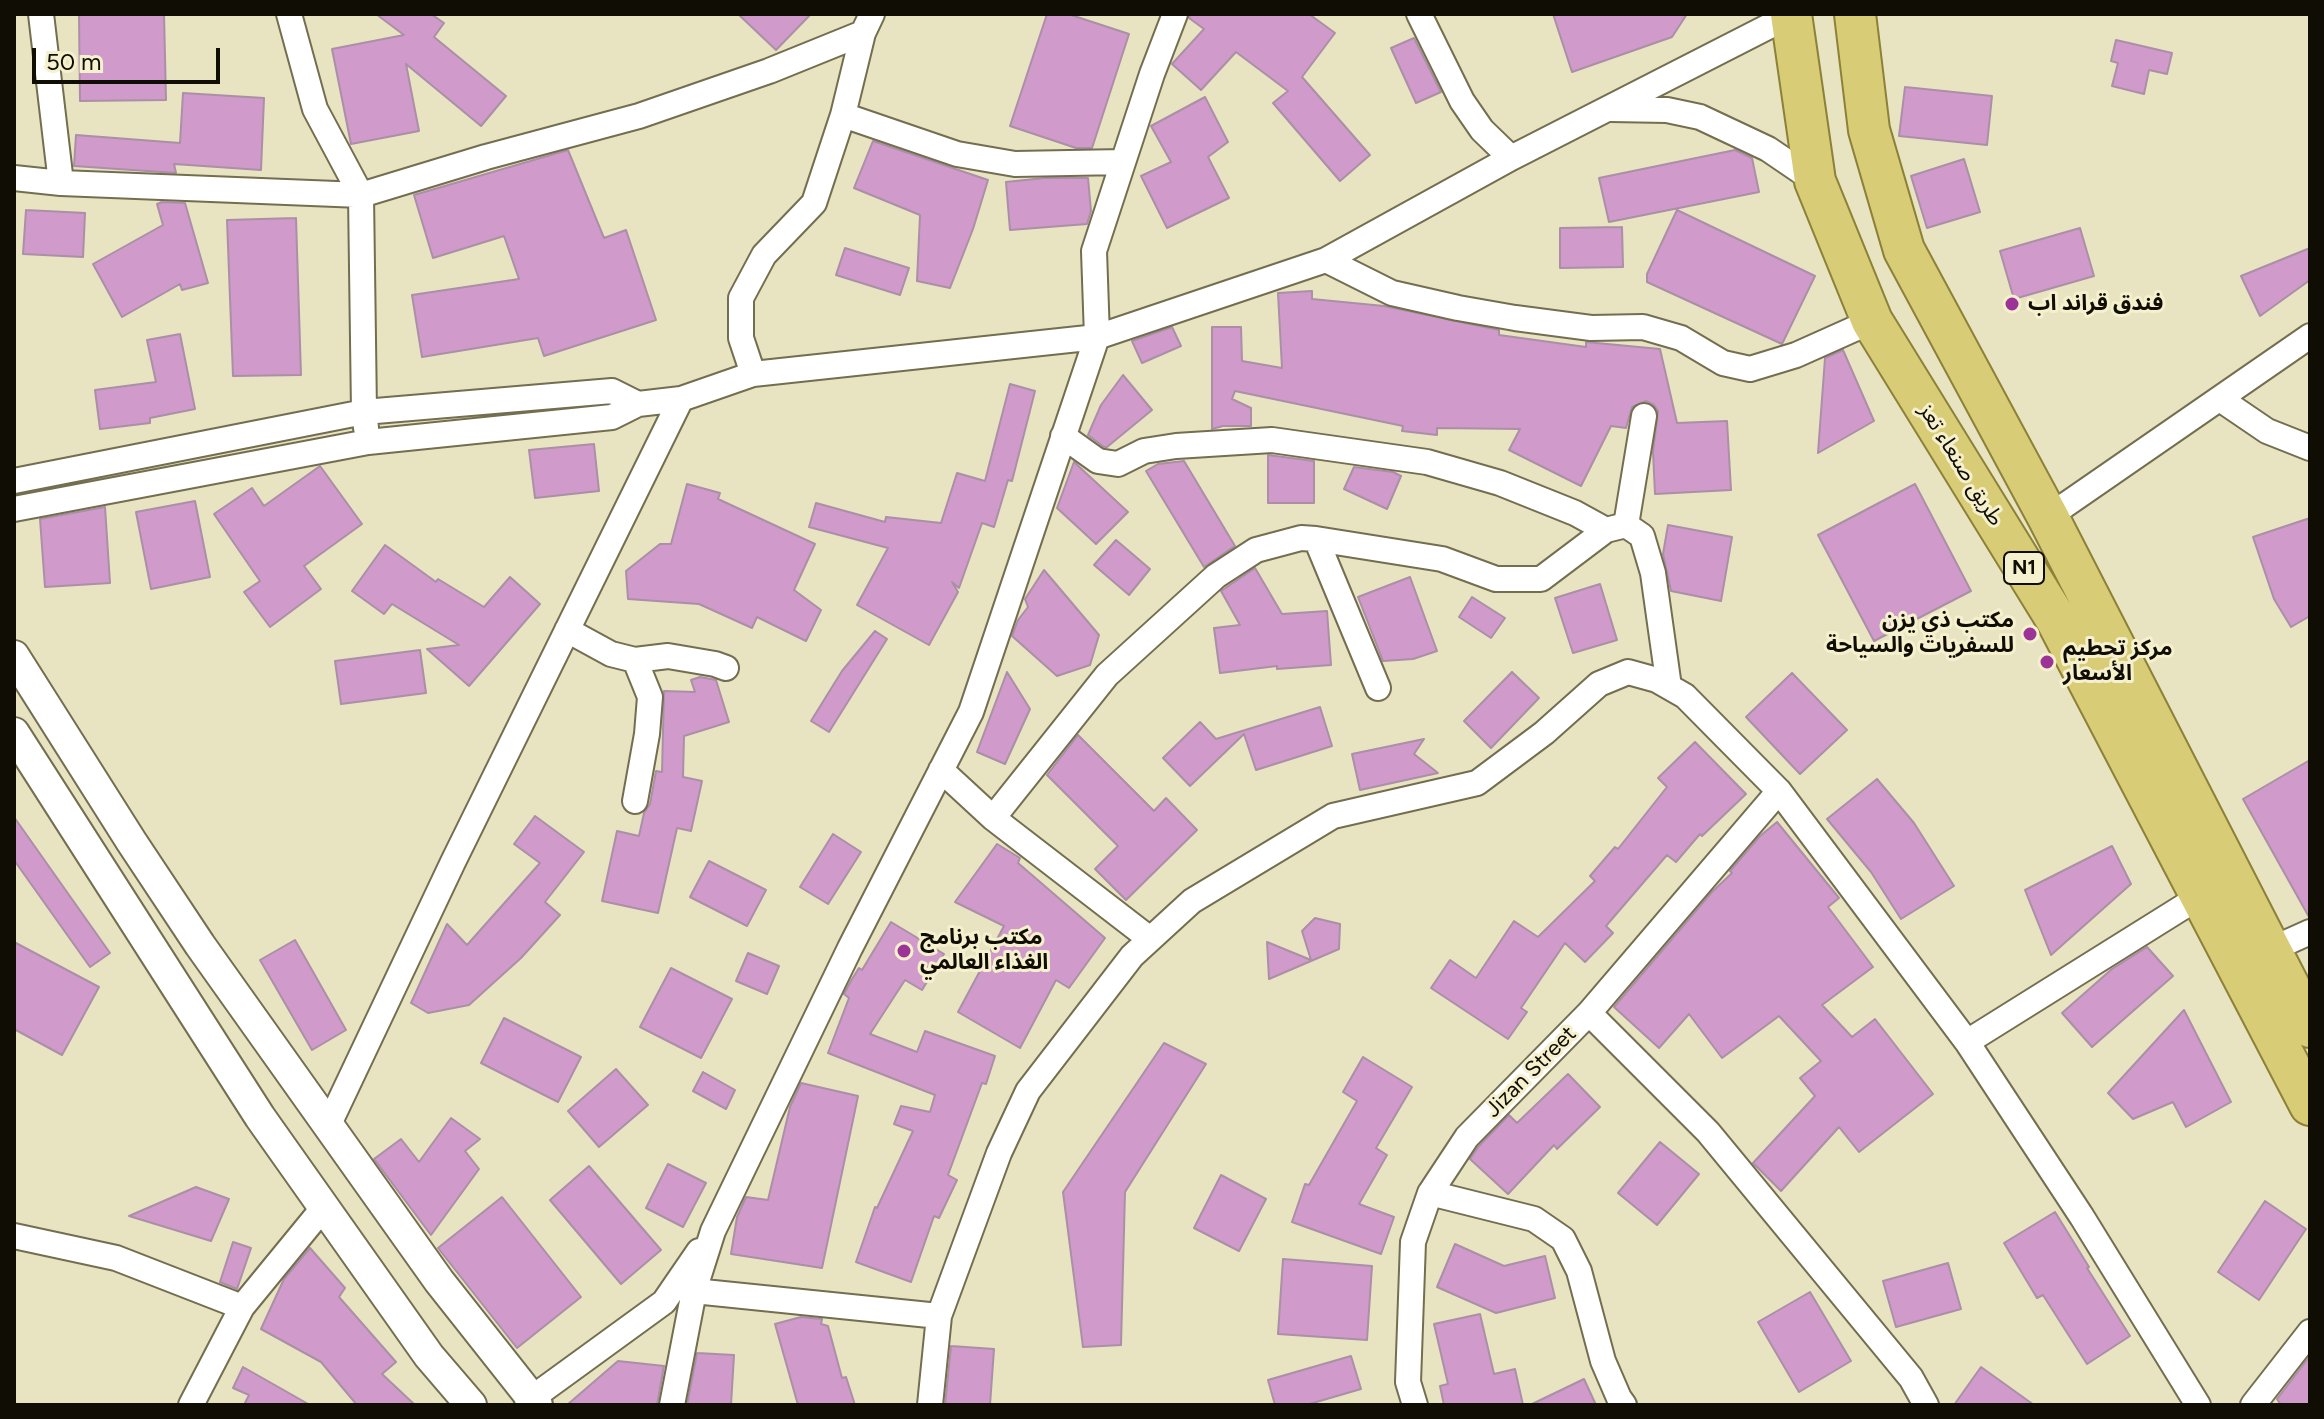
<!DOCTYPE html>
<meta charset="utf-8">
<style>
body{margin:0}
#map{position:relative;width:2324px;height:1419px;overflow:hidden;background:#e8e3c0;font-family:Figtree,sans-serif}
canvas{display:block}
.frame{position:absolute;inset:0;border:16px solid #100e04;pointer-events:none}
.scale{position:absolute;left:32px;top:48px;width:188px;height:36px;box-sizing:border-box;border:4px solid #100e04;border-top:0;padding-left:10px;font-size:24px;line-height:28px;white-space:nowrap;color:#100e04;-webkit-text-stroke:6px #f5f0cd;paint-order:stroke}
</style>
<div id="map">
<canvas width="2324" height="1419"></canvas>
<div class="frame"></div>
<div class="scale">50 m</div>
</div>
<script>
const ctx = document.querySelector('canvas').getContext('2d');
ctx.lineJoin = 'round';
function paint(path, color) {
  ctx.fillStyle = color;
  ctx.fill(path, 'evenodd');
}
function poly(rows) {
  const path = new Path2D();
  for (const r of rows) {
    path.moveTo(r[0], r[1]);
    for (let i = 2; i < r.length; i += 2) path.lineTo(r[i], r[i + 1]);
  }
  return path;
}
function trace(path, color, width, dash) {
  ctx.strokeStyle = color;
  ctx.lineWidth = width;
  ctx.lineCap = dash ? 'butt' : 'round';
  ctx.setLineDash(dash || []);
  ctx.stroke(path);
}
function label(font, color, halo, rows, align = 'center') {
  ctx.font = font + ' Figtree,"Noto Sans Arabic",sans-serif';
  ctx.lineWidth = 6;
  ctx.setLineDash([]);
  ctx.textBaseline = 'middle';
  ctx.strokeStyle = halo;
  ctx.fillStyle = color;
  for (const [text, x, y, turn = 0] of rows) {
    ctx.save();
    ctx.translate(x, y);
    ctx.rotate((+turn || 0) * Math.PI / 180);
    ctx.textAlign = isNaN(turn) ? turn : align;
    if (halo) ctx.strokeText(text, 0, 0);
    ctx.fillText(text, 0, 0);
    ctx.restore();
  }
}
const building = poly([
 [79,14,164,14,166,100,80,101,79,14],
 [376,14,431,14,444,23,434,37,506,96,481,126,406,64,419,131,351,144,332,49,404,35,376,14],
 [738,14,811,14,776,50,738,14],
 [1047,14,1068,14,1129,34,1092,148,1076,148,1010,126,1047,14],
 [1190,14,1309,14,1335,33,1302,77,1370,155,1340,181,1273,103,1288,91,1236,52,1201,90,1172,64,1204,29,1189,18,1190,14],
 [1553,14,1687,14,1672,37,1572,72,1553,14],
 [1414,38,1441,92,1416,103,1391,48,1414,38],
 [2116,40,2172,53,2167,74,2149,70,2144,94,2112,86,2118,63,2111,61,2116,40],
 [1905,87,1992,96,1987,145,1899,136,1905,87],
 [183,93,264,98,261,170,174,164,176,173,74,166,76,135,180,143,183,93],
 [1205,97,1228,142,1208,157,1229,198,1167,228,1141,176,1171,162,1151,126,1205,97],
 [873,141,988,180,973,229,950,288,917,281,920,215,854,188,873,141],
 [568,150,604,238,626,230,656,320,544,356,538,338,422,357,412,295,519,279,504,236,433,258,414,195,568,150],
 [1735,150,1752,158,1759,192,1609,222,1599,178,1735,150],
 [1964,159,1980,212,1927,228,1911,176,1964,159],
 [1044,178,1088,178,1091,211,1087,224,1010,230,1006,182,1044,178],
 [162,202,185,203,208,283,182,290,180,284,122,317,93,264,163,225,157,204,162,202],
 [26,210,85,213,83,257,23,254,26,210],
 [1677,210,1815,276,1782,344,1647,282,1647,274,1677,210],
 [296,218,301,375,233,376,227,220,296,218],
 [1622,227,1623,267,1560,268,1560,228,1622,227],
 [2080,228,2094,276,2014,299,2000,251,2080,228],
 [845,248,909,268,900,295,836,275,845,248],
 [2310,248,2310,280,2260,316,2241,276,2310,248],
 [1312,291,1312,299,1384,306,1499,330,1499,335,1586,347,1586,342,1660,349,1677,423,1727,421,1731,490,1655,494,1653,452,1658,411,1654,405,1646,401,1632,407,1626,428,1611,426,1581,486,1509,450,1520,429,1437,428,1437,435,1402,431,1403,426,1235,391,1232,399,1251,408,1251,426,1223,426,1212,429,1212,327,1241,327,1242,361,1282,368,1278,293,1312,291],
 [1172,327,1181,346,1142,363,1132,341,1172,327],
 [180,334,195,409,150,418,150,423,100,429,95,390,156,382,147,340,180,334],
 [1843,350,1874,421,1818,453,1825,358,1843,350],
 [1123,375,1152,410,1107,447,1104,447,1088,435,1101,405,1123,375],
 [1010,384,1035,391,1012,481,1008,480,994,527,982,523,959,588,952,582,958,592,929,645,857,605,888,548,809,527,816,503,885,522,886,517,941,523,957,473,985,481,1010,384],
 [594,444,599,491,535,498,529,450,594,444],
 [1268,455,1314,461,1314,503,1268,503,1268,455],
 [1184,461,1235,546,1204,567,1146,471,1158,464,1184,461],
 [1074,462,1128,512,1096,544,1057,508,1074,462],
 [320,466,362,524,304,566,321,589,270,627,244,592,260,581,214,514,252,488,264,506,320,466],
 [1354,467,1393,472,1401,476,1387,509,1344,489,1354,467],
 [687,484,720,493,718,499,815,544,794,590,821,610,806,641,757,617,752,628,699,604,628,599,626,571,660,544,671,544,687,484],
 [1915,484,1971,591,1874,641,1818,535,1915,484],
 [195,501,210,577,151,589,136,512,195,501],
 [105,507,110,583,45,587,40,519,105,507],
 [2310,518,2310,616,2291,627,2274,599,2253,537,2310,518],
 [1668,525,1732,537,1721,601,1671,591,1663,554,1668,525],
 [1116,540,1150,569,1129,595,1094,565,1116,540],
 [385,545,436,582,438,579,484,607,510,577,540,604,469,686,427,649,459,645,392,604,384,614,352,591,385,545],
 [1255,568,1282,614,1327,611,1331,665,1277,669,1277,666,1220,673,1214,628,1240,625,1221,591,1255,568],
 [1044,570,1099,635,1090,665,1057,676,1012,636,1018,620,1028,607,1025,599,1044,570],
 [1410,577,1437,651,1413,659,1383,661,1358,597,1410,577],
 [1600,584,1617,640,1573,653,1555,598,1600,584],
 [1472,597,1505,618,1491,638,1459,617,1472,597],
 [875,631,887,639,829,732,811,721,842,671,875,631],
 [420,650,426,693,341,704,335,661,420,650],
 [1007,672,1030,709,1005,764,977,752,1007,672],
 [1512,672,1539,698,1491,748,1464,721,1512,672],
 [1792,673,1847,730,1800,774,1746,717,1792,673],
 [700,677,716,680,729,722,684,736,683,777,702,781,691,831,677,828,658,913,602,901,617,831,639,836,644,813,650,804,656,771,662,772,664,691,695,692,691,680,700,677],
 [1320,707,1332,746,1256,770,1244,734,1190,786,1163,758,1200,722,1216,739,1320,707],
 [1078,735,1154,811,1166,798,1197,830,1126,900,1095,869,1118,846,1047,775,1078,735],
 [1424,739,1414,754,1438,773,1360,790,1352,754,1424,739],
 [1695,742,1746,794,1702,836,1700,834,1676,862,1667,855,1606,926,1613,933,1585,962,1565,943,1521,1008,1527,1012,1508,1039,1431,988,1450,960,1476,978,1514,921,1538,937,1595,881,1590,876,1615,847,1618,849,1667,787,1658,778,1695,742],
 [2310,760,2310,917,2309,917,2243,799,2310,760],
 [1877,779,1914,823,1954,886,1901,919,1871,872,1827,819,1877,779],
 [535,816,584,852,545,902,560,915,521,958,469,1005,428,1013,411,1003,447,924,467,945,540,863,514,844,535,816],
 [14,817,110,953,90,967,14,860,14,817],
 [1777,822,1839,898,1828,907,1873,967,1822,1005,1852,1037,1875,1019,1933,1094,1859,1152,1839,1127,1781,1191,1753,1163,1815,1096,1800,1078,1821,1061,1779,1016,1722,1058,1689,1014,1659,1048,1614,1007,1712,892,1732,873,1730,871,1760,836,1777,822],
 [833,834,861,852,828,904,800,887,833,834],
 [997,844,1020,858,1018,863,1105,938,1069,988,1056,980,1020,1048,958,1012,1004,926,955,902,997,844],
 [2112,846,2131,884,2051,955,2025,890,2112,846],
 [709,861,766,890,747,926,690,897,709,861],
 [1315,918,1340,924,1339,949,1269,979,1267,942,1311,960,1302,931,1315,918],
 [891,922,944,954,922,990,905,980,870,1034,917,1052,925,1031,995,1056,986,1084,982,1083,948,1175,957,1180,939,1218,934,1216,911,1282,856,1262,875,1207,877,1208,913,1131,894,1124,901,1106,930,1112,935,1095,828,1053,849,998,844,994,852,979,859,968,862,970,891,922],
 [295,940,346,1030,312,1050,260,960,295,940],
 [14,942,99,987,62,1055,14,1029,14,942],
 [2147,947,2173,976,2092,1047,2062,1013,2112,969,2147,947],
 [748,953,779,966,767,994,736,981,748,953],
 [671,968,732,999,701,1058,640,1027,671,968],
 [2184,1010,2231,1102,2186,1127,2173,1102,2133,1119,2108,1093,2184,1010],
 [504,1018,581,1057,558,1102,481,1063,504,1018],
 [1164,1043,1206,1064,1125,1192,1121,1345,1083,1347,1063,1192,1164,1043],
 [1363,1057,1412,1087,1376,1148,1387,1155,1359,1204,1394,1217,1381,1254,1292,1222,1305,1184,1309,1185,1357,1101,1343,1092,1363,1057],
 [616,1069,648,1105,599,1147,568,1111,616,1069],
 [703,1072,735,1090,726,1109,693,1091,703,1072],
 [1568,1074,1600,1107,1557,1149,1554,1145,1508,1194,1470,1159,1479,1146,1509,1115,1517,1123,1568,1074],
 [801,1083,858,1096,822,1268,731,1254,737,1217,746,1197,768,1200,790,1107,801,1083],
 [451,1118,480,1139,465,1151,479,1169,431,1235,374,1159,401,1139,419,1162,451,1118],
 [1660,1142,1699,1174,1657,1225,1618,1193,1660,1142],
 [668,1164,706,1183,683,1227,646,1208,668,1164],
 [589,1166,661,1250,621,1284,550,1200,589,1166],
 [1221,1175,1266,1199,1239,1251,1194,1228,1221,1175],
 [196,1187,229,1199,211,1241,129,1216,196,1187],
 [502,1197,581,1297,517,1348,438,1248,502,1197],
 [2265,1201,2306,1229,2259,1300,2218,1272,2265,1201],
 [2055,1212,2089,1267,2087,1268,2130,1336,2087,1364,2043,1295,2037,1298,2004,1243,2055,1212],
 [233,1242,251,1248,237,1289,220,1282,233,1242],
 [1455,1244,1504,1266,1545,1256,1555,1298,1496,1313,1437,1287,1455,1244],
 [310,1248,345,1288,339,1297,396,1362,382,1374,415,1405,357,1405,321,1362,261,1329,284,1279,310,1248],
 [1283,1259,1372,1266,1367,1340,1278,1334,1283,1259],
 [1948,1263,1961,1309,1896,1327,1883,1281,1948,1263],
 [1810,1292,1851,1361,1799,1392,1758,1322,1810,1292],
 [1480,1314,1494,1374,1515,1369,1523,1405,1444,1405,1440,1386,1448,1384,1434,1324,1480,1314],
 [801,1317,822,1319,821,1324,828,1326,842,1378,846,1377,855,1405,798,1405,775,1324,801,1317],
 [951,1346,994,1349,990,1405,945,1405,951,1346],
 [697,1353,734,1355,731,1405,687,1405,697,1353],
 [1351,1356,1361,1389,1306,1405,1275,1405,1268,1380,1351,1356],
 [2310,1356,2310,1405,2281,1405,2277,1399,2310,1356],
 [618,1361,664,1366,657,1405,567,1405,618,1361],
 [243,1367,310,1405,244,1405,249,1395,233,1388,243,1367],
 [1981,1367,2034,1405,1954,1405,1981,1367],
 [1584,1379,1596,1405,1530,1405,1584,1379]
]);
paint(building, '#d09bca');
trace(building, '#aa8fa7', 2);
const minor = poly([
 [41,14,61,183],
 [289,14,315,109,361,195,364,412,366,428],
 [1419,14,1462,101,1482,130,1511,158],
 [1611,109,1667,110,1700,117,1768,149,1815,181],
 [843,115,957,154,1015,164,1123,162],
 [14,178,61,183,361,195,486,157,639,116,769,71,863,33],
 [1326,260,1392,293,1458,308,1515,318,1591,328,1643,327,1681,338,1723,363,1750,369,1796,355,1872,321],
 [753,374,741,338,741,298,764,255,814,203,843,115,863,33,872,14],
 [2220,399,2267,431,2310,448],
 [1063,436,1098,461,1118,464,1144,451,1176,446,1272,440,1427,462,1500,483,1575,513,1606,530,1626,525,1642,536,1653,573,1669,687],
 [14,481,364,412,612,391,638,404,681,399,753,374,1097,337,1326,260,1511,158,1791,15],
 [14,509,368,442,612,417,638,404],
 [2048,517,2310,336],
 [1626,525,1644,416],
 [1316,539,1378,688],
 [567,630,611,654,635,660,668,656,715,664,726,668],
 [635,660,650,697,647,734,635,801],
 [941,770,993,818,1150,939],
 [993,818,1107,675,1216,576,1256,550,1301,538,1316,539,1442,559,1496,579,1541,579,1606,530],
 [2270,950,2310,932],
 [1589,1013,1708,1132,1911,1378,1926,1405],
 [1967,1042,2199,897],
 [329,1124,453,862,681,399],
 [1430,1193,1534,1219,1563,1239,1579,1271,1603,1361,1619,1398,1624,1405],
 [14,1236,116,1258,242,1307],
 [694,1291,939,1316],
 [191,1405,242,1307,324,1207],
 [527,1405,532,1398,664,1302,699,1251],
 [672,1405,694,1291,713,1231,850,948,971,712,1097,337,1094,251,1152,74,1175,14],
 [930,1405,939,1316,999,1153,1028,1091,1132,956,1192,901,1333,816,1477,783,1544,733,1599,684,1628,672,1657,680,1685,696,1779,791,1967,1042,2082,1217,2198,1405],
 [1415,1405,1408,1382,1413,1242,1430,1193,1467,1137,1589,1013,1779,791],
 [2253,1405,2310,1332]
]);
const tertiary = poly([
 [14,656,131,841,200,945,439,1281,537,1405],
 [14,733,260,1117,429,1356,471,1405]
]);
const trunk = poly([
 [1791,14,1815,181,1872,321,2056,619,2310,1105],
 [1855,14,1869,130,1904,250,2048,517,2310,1027]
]);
trace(minor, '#726e4f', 28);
trace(tertiary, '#726e4f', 34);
trace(trunk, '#8c8138', 44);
trace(minor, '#fff', 24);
trace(tertiary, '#fff', 30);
trace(trunk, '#d8cc76', 40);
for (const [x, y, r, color] of [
 [2012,304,8,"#9c3396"],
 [2030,634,8,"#9c3396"],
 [2047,662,8,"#9c3396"],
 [904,951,8,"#9c3396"]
]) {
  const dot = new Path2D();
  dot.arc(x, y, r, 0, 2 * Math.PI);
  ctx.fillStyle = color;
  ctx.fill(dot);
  trace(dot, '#f5f0cd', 3);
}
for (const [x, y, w] of [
 [2024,568,40]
]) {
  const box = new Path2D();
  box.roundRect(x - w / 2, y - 16, w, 32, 6);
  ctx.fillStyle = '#f5f0cd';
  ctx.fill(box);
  trace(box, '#100e04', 2);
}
label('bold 20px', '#100e04', null, [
 ["N1",2024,568]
]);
label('bold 22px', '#100e04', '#f5f0cd', [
 ["فندق قراند اب",2028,304],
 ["مكتب ذي يزن",2014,621,"right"],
 ["للسفريات والسياحة",2014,646,"right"],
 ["مركز تحطيم",2063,649],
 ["الأسعار",2063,674],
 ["مكتب برنامج",920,938],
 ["الغذاء العالمي",920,963]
], 'left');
label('22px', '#100e04', '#f5f0cd', [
 ["طريق صنعاء تعز",1961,465,58],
 ["Jizan Street",1531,1072,-45]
]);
</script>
